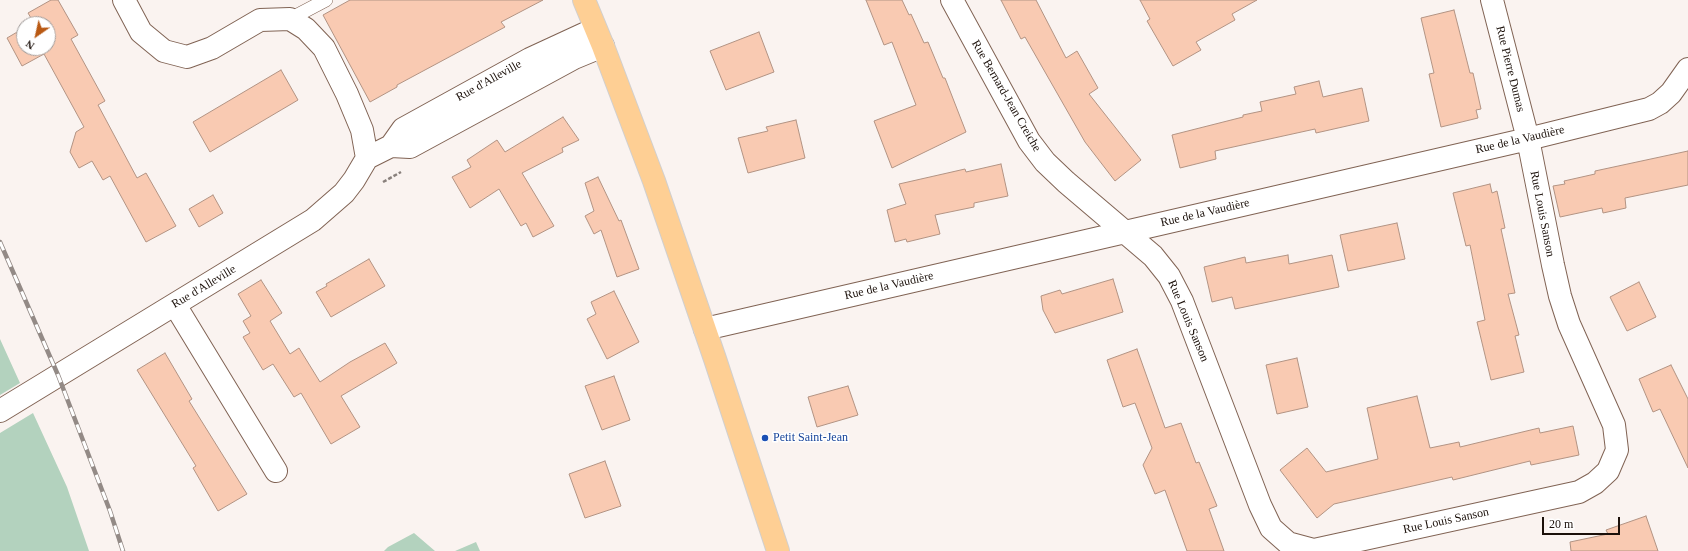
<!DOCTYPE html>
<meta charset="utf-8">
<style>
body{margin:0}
#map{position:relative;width:1688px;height:551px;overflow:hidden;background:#faf3f0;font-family:Georgia,serif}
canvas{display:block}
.north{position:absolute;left:16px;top:16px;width:40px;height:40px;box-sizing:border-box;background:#fff;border:1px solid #a49f9d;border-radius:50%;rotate:214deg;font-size:11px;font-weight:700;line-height:16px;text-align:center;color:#1b100a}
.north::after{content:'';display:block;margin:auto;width:14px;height:18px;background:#b95913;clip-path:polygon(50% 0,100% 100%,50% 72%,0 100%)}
.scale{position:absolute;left:1542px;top:517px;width:78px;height:18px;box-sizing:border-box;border:2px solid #1b100a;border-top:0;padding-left:5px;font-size:12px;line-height:14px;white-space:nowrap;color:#1b100a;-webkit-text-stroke:3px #fff;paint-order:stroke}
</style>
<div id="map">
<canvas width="1688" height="551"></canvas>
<div class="north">N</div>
<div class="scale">20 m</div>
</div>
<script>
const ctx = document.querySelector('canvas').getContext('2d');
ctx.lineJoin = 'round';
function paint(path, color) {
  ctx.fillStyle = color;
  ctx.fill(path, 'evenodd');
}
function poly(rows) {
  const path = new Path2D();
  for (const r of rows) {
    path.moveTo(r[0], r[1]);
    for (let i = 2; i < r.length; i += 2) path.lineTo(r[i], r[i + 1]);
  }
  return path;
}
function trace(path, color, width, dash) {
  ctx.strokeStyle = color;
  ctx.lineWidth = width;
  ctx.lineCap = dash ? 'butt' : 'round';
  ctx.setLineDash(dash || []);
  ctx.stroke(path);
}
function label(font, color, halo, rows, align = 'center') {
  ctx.font = font + ' Georgia,serif';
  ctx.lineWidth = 3;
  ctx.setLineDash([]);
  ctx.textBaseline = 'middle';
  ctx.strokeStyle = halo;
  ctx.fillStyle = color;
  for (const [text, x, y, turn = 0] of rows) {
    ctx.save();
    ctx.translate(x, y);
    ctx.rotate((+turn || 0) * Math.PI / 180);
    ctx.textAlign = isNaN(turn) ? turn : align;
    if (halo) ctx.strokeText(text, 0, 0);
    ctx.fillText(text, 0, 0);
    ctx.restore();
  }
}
paint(poly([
 [0,339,20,383,0,395],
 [33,413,67,487,89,551,0,551,0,433],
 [414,533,435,551,384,551,388,547],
 [476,542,480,551,455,551]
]), '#b3d2be');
const building = poly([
 [51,0,58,0,78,35,71,39,105,101,98,105,137,178,146,173,176,226,146,242,110,176,103,180,92,161,79,168,70,152,76,132,84,127,44,54,22,66,7,38,24,28,24,48,48,48,48,24,32,24,34,23,28,13,51,0],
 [350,0,543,0,501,22,505,27,397,85,397,87,370,102,323,15,350,0],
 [866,0,902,0,909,15,911,14,924,43,928,42,943,78,945,78,966,132,892,168,874,121,916,105,892,42,884,45,866,0],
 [1001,0,1036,0,1066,58,1077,51,1098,88,1089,94,1141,160,1115,181,1085,142,1025,37,1021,39,1001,0],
 [1140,0,1257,0,1232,14,1235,20,1196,42,1201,50,1173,66,1147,21,1150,19,1140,0],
 [1454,10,1470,73,1473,73,1481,109,1476,110,1478,118,1441,127,1429,74,1434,73,1421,18,1454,10],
 [759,32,774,72,726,90,710,51,759,32],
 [281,70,298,100,210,152,193,122,281,70],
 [1319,81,1323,97,1362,88,1369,121,1316,133,1315,129,1215,151,1216,159,1180,168,1172,135,1243,117,1243,115,1262,111,1260,102,1296,94,1294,87,1319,81],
 [563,117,579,140,562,148,563,152,522,173,554,226,533,237,526,223,521,226,499,189,470,208,452,177,471,167,467,160,497,140,505,152,563,117],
 [796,120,805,158,748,173,738,138,768,131,766,127,796,120],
 [1688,151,1688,185,1625,198,1626,208,1603,213,1602,208,1560,217,1553,186,1565,184,1564,181,1595,174,1595,171,1688,151],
 [1001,164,1008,196,974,203,974,207,935,215,940,234,907,242,906,239,895,242,887,210,906,204,899,184,965,169,966,172,1001,164],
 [598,177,619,221,621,220,639,269,617,277,601,230,594,234,585,216,594,211,585,183,598,177],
 [1490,184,1492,193,1497,191,1505,228,1501,229,1515,293,1508,294,1519,335,1515,336,1524,372,1491,380,1477,322,1485,320,1470,245,1466,246,1453,193,1490,184],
 [213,195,223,213,199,227,189,209,213,195],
 [1397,223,1405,259,1348,271,1340,235,1397,223],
 [1288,255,1289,264,1332,255,1339,287,1235,309,1232,297,1212,302,1204,267,1245,257,1246,263,1288,255],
 [369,259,385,286,331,317,316,292,327,286,326,284,369,259],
 [1113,279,1123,312,1055,333,1043,310,1041,296,1060,290,1062,294,1113,279],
 [261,280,282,313,270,321,290,354,299,348,320,382,350,362,385,343,397,363,341,396,360,427,331,444,301,393,294,397,273,364,263,370,243,337,250,333,243,321,251,316,238,294,261,280],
 [1639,282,1656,317,1627,331,1610,297,1639,282],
 [614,291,639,342,607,359,587,319,596,314,591,302,614,291],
 [1137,349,1165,428,1181,423,1196,463,1199,462,1217,506,1209,509,1224,551,1187,551,1165,490,1155,494,1143,465,1152,448,1135,403,1123,407,1107,360,1137,349],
 [165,353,192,399,189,401,247,494,218,511,193,468,196,466,137,370,165,353],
 [1297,358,1308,407,1277,414,1266,365,1297,358],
 [1671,365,1688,399,1688,468,1660,409,1653,412,1639,379,1671,365],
 [614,376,630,420,602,430,585,386,614,376],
 [848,386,858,415,817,427,808,397,848,386],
 [1417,396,1430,448,1459,442,1460,447,1539,428,1540,433,1573,426,1579,455,1531,465,1530,461,1453,480,1452,477,1334,504,1317,518,1280,470,1307,448,1326,472,1378,459,1367,408,1417,396],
 [605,461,621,506,585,518,569,474,605,461],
 [1646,516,1658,551,1571,551,1570,542,1608,534,1606,530,1646,516]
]);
paint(building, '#f9cab2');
trace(building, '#b29383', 1);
const lane = poly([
 [290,19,326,0]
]);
const street = poly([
 [124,0,141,32,164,51,187,57,212,48,260,20,290,19,306,29,324,48,347,94,362,130,367,158],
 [952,0,1029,141,1045,162,1066,182,1153,256,1169,276,1182,301,1260,505,1271,528,1288,543,1314,550,1579,492,1595,483,1608,471,1617,450,1614,425,1569,324,1560,296,1553,265,1528,139,1492,0],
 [391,146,410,147,574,58,603,46],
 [175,305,276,471],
 [705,329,1528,139,1649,109,1660,103,1671,93,1688,69],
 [0,411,313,220,344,193,354,180,367,158,391,146,403,129,530,59,595,29]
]);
const primary = poly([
 [584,0,603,46,654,181,715,359,778,551]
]);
trace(lane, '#806354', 14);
trace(street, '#806354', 24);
trace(primary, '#d1cfce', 24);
trace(poly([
 [383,182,401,172]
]), '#89807c', 2.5, [4, 2]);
trace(lane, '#fff', 13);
trace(street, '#fff', 22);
trace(primary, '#fecf94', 22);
const rail = poly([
 [0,242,58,375,110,511,123,551]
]);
trace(rail, '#938a86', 4.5);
trace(rail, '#fff', 3, [9]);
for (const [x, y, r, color] of [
 [765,438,4,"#1a4fb4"]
]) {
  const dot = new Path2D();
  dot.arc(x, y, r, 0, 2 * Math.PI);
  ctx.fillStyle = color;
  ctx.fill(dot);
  trace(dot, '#fff', 1.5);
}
label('12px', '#1b100a', '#fff', [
 ["Rue Pierre Dumas",1510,69,76],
 ["Rue d'Alleville",489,81,-29],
 ["Rue Bernard-Jean Creiche",1006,96,60],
 ["Rue de la Vaudière",1520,140,-13],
 ["Rue de la Vaudière",1205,213,-13],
 ["Rue Louis Sanson",1542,214,79],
 ["Rue de la Vaudière",889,286,-13],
 ["Rue d'Alleville",204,287,-31],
 ["Rue Louis Sanson",1188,321,67],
 ["Rue Louis Sanson",1446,521,-12]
]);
label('12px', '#164399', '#fff', [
 ["Petit Saint-Jean",773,438]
], 'left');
</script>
